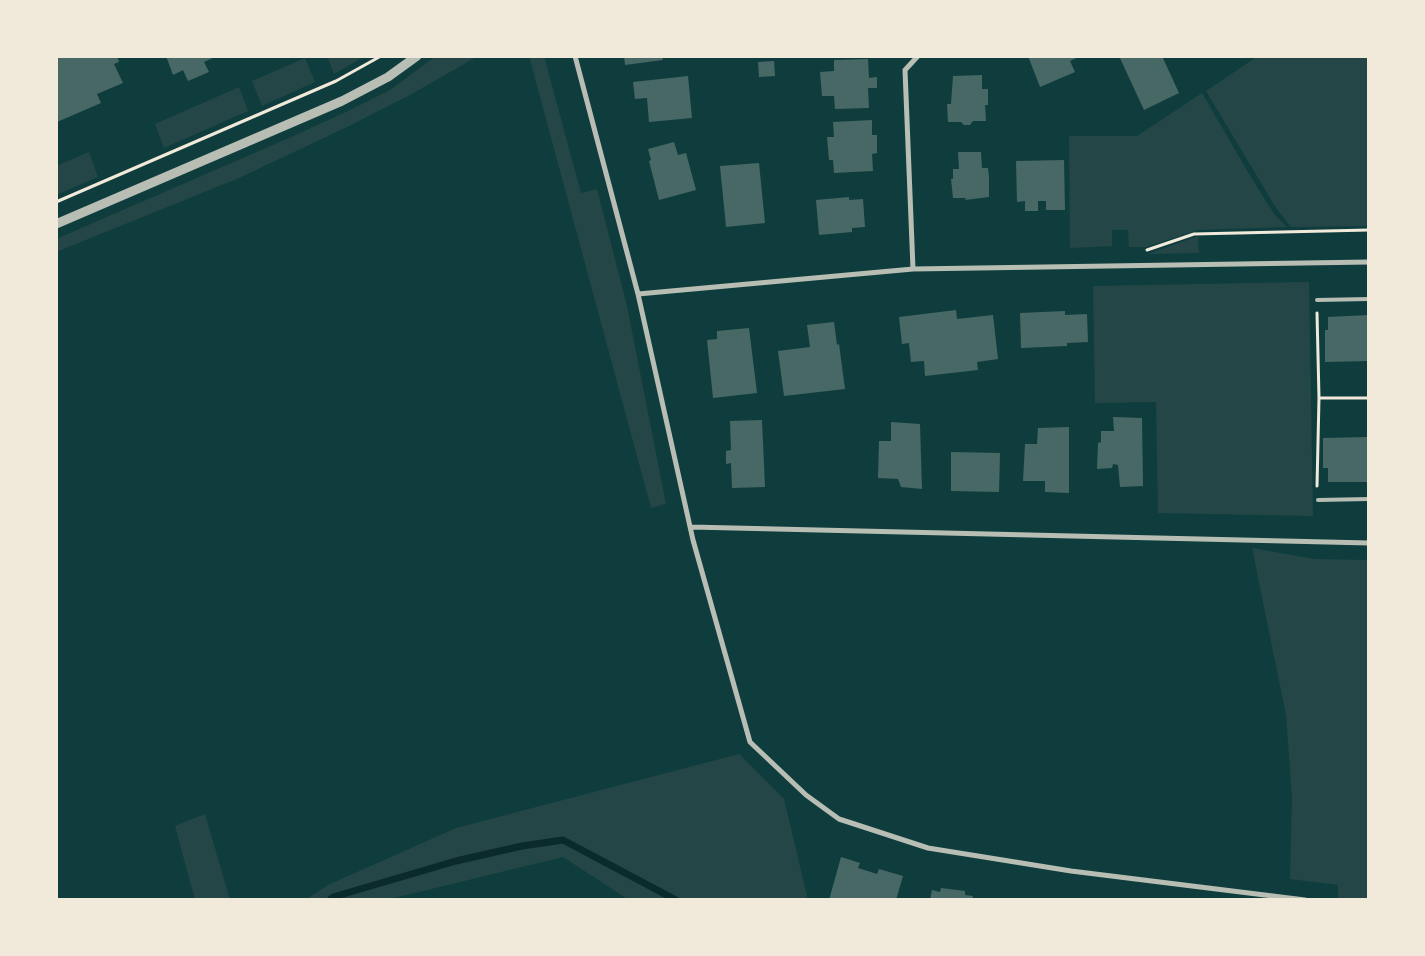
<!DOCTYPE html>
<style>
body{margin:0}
#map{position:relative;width:1425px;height:956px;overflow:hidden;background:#0f3d3e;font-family:"Space Grotesk",sans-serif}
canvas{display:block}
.frame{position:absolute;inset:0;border:58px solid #f1e9da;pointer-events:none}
</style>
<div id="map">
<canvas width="1425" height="956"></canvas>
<div class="frame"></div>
</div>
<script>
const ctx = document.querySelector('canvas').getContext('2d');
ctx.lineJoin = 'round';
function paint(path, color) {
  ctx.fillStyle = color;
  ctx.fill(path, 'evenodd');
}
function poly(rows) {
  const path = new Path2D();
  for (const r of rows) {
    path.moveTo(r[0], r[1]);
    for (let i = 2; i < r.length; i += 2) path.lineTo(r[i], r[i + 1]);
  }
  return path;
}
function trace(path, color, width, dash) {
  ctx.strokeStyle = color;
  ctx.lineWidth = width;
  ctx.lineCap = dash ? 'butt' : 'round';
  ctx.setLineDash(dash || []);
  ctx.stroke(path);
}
paint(poly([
 [327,56,365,56,334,74],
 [436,56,478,56,410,95,347,127,239,178,56,252,56,239,289,138,348,111,390,90],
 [529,56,544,56,581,193,597,189,627,306,666,504,651,508],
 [1258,56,1369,56,1369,226,1291,227,1276,208,1206,91],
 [305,58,315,82,262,106,252,81],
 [239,87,248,111,164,148,155,124],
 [1202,93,1248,172,1274,214,1287,227,1198,230,1146,247,1129,247,1128,230,1112,230,1112,246,1070,248,1069,136,1137,136],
 [89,152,98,177,56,195,56,166],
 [1198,236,1199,253,1148,254],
 [1309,282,1313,516,1158,513,1156,402,1095,403,1093,286],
 [1252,548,1315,559,1369,560,1369,900,1338,900,1338,885,1290,879,1292,797,1286,715],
 [739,754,784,799,808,900,629,900,563,857,386,900,305,900,328,885,456,828],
 [205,814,230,900,195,900,175,826]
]), '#244646');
trace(poly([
 [330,900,333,897,456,861,522,846,563,840,676,900]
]), '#0a2a2b', 7);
paint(poly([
 [56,56,117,56,119,62,114,64,123,83,97,94,101,103,57,122,56,85,58,84,56,79],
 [166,56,217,56,204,62,209,72,188,81,183,70,173,75],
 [624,56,662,56,663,60,625,65],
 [1028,56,1081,56,1070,61,1075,72,1040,87],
 [1119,56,1162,56,1179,93,1144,110],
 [868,59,869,78,877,77,877,88,868,88,869,108,835,109,834,96,822,96,820,72,834,71,834,60],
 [774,61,775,76,759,77,758,62],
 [982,75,982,89,988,89,988,105,985,105,986,121,973,121,970,125,964,125,961,122,948,122,947,104,951,104,953,76],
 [688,76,692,118,649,122,647,98,635,99,633,82],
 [872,120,872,135,877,135,877,153,872,154,873,171,834,173,833,160,829,160,827,137,834,137,833,122],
 [674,142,678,155,686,153,696,190,659,200,649,161,651,160,648,149],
 [958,152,981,152,982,168,988,168,989,177,989,197,965,200,966,198,953,198,951,179,953,179,953,169,959,169],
 [1064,160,1065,210,1046,210,1046,201,1038,201,1038,211,1025,211,1025,201,1017,202,1016,161],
 [759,163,765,223,726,227,720,166],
 [849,197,849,200,863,199,865,227,852,228,852,232,819,235,816,200],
 [956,310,957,319,993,315,998,359,977,362,978,370,925,376,924,361,911,362,909,343,902,344,899,317],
 [1065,311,1065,315,1087,314,1088,342,1067,343,1067,346,1021,348,1020,313],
 [1369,315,1369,361,1325,362,1325,330,1328,330,1328,317],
 [834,322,837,345,839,344,845,389,784,396,778,351,810,347,807,325],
 [749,328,757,393,713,398,707,340,717,339,717,331],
 [1113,417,1142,418,1143,486,1120,487,1118,465,1113,464,1112,468,1097,469,1098,443,1101,442,1101,431,1114,431],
 [762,420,765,487,732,488,731,463,726,464,726,451,731,450,730,421],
 [891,422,920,424,922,489,901,487,898,479,878,478,879,441,891,441],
 [1069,427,1069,493,1045,492,1045,481,1023,481,1025,444,1037,444,1038,428],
 [1369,437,1369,482,1328,482,1328,468,1323,468,1323,438],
 [951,452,1000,453,999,492,951,491],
 [841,857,860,863,858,868,877,874,879,869,903,876,896,900,829,900],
 [941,888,965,891,965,895,973,896,972,900,930,900,932,890,940,892]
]), '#486865');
trace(poly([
 [56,202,336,81,381,56],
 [1147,250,1194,234,1369,230],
 [1317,313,1319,398,1317,486],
 [1319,398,1369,398]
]), '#f1e9da', 3);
trace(poly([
 [1317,300,1369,299],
 [1318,500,1369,499]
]), '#b8beb3', 4);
trace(poly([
 [575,56,638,294,693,540,750,742,806,795,839,819,928,848,1071,871,1305,900],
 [913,269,905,70,918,56],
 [638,294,913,269,1369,262],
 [691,527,1369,543]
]), '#b8beb3', 5);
trace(poly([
 [56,224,342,101,388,77,417,56]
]), '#b8beb3', 9);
</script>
